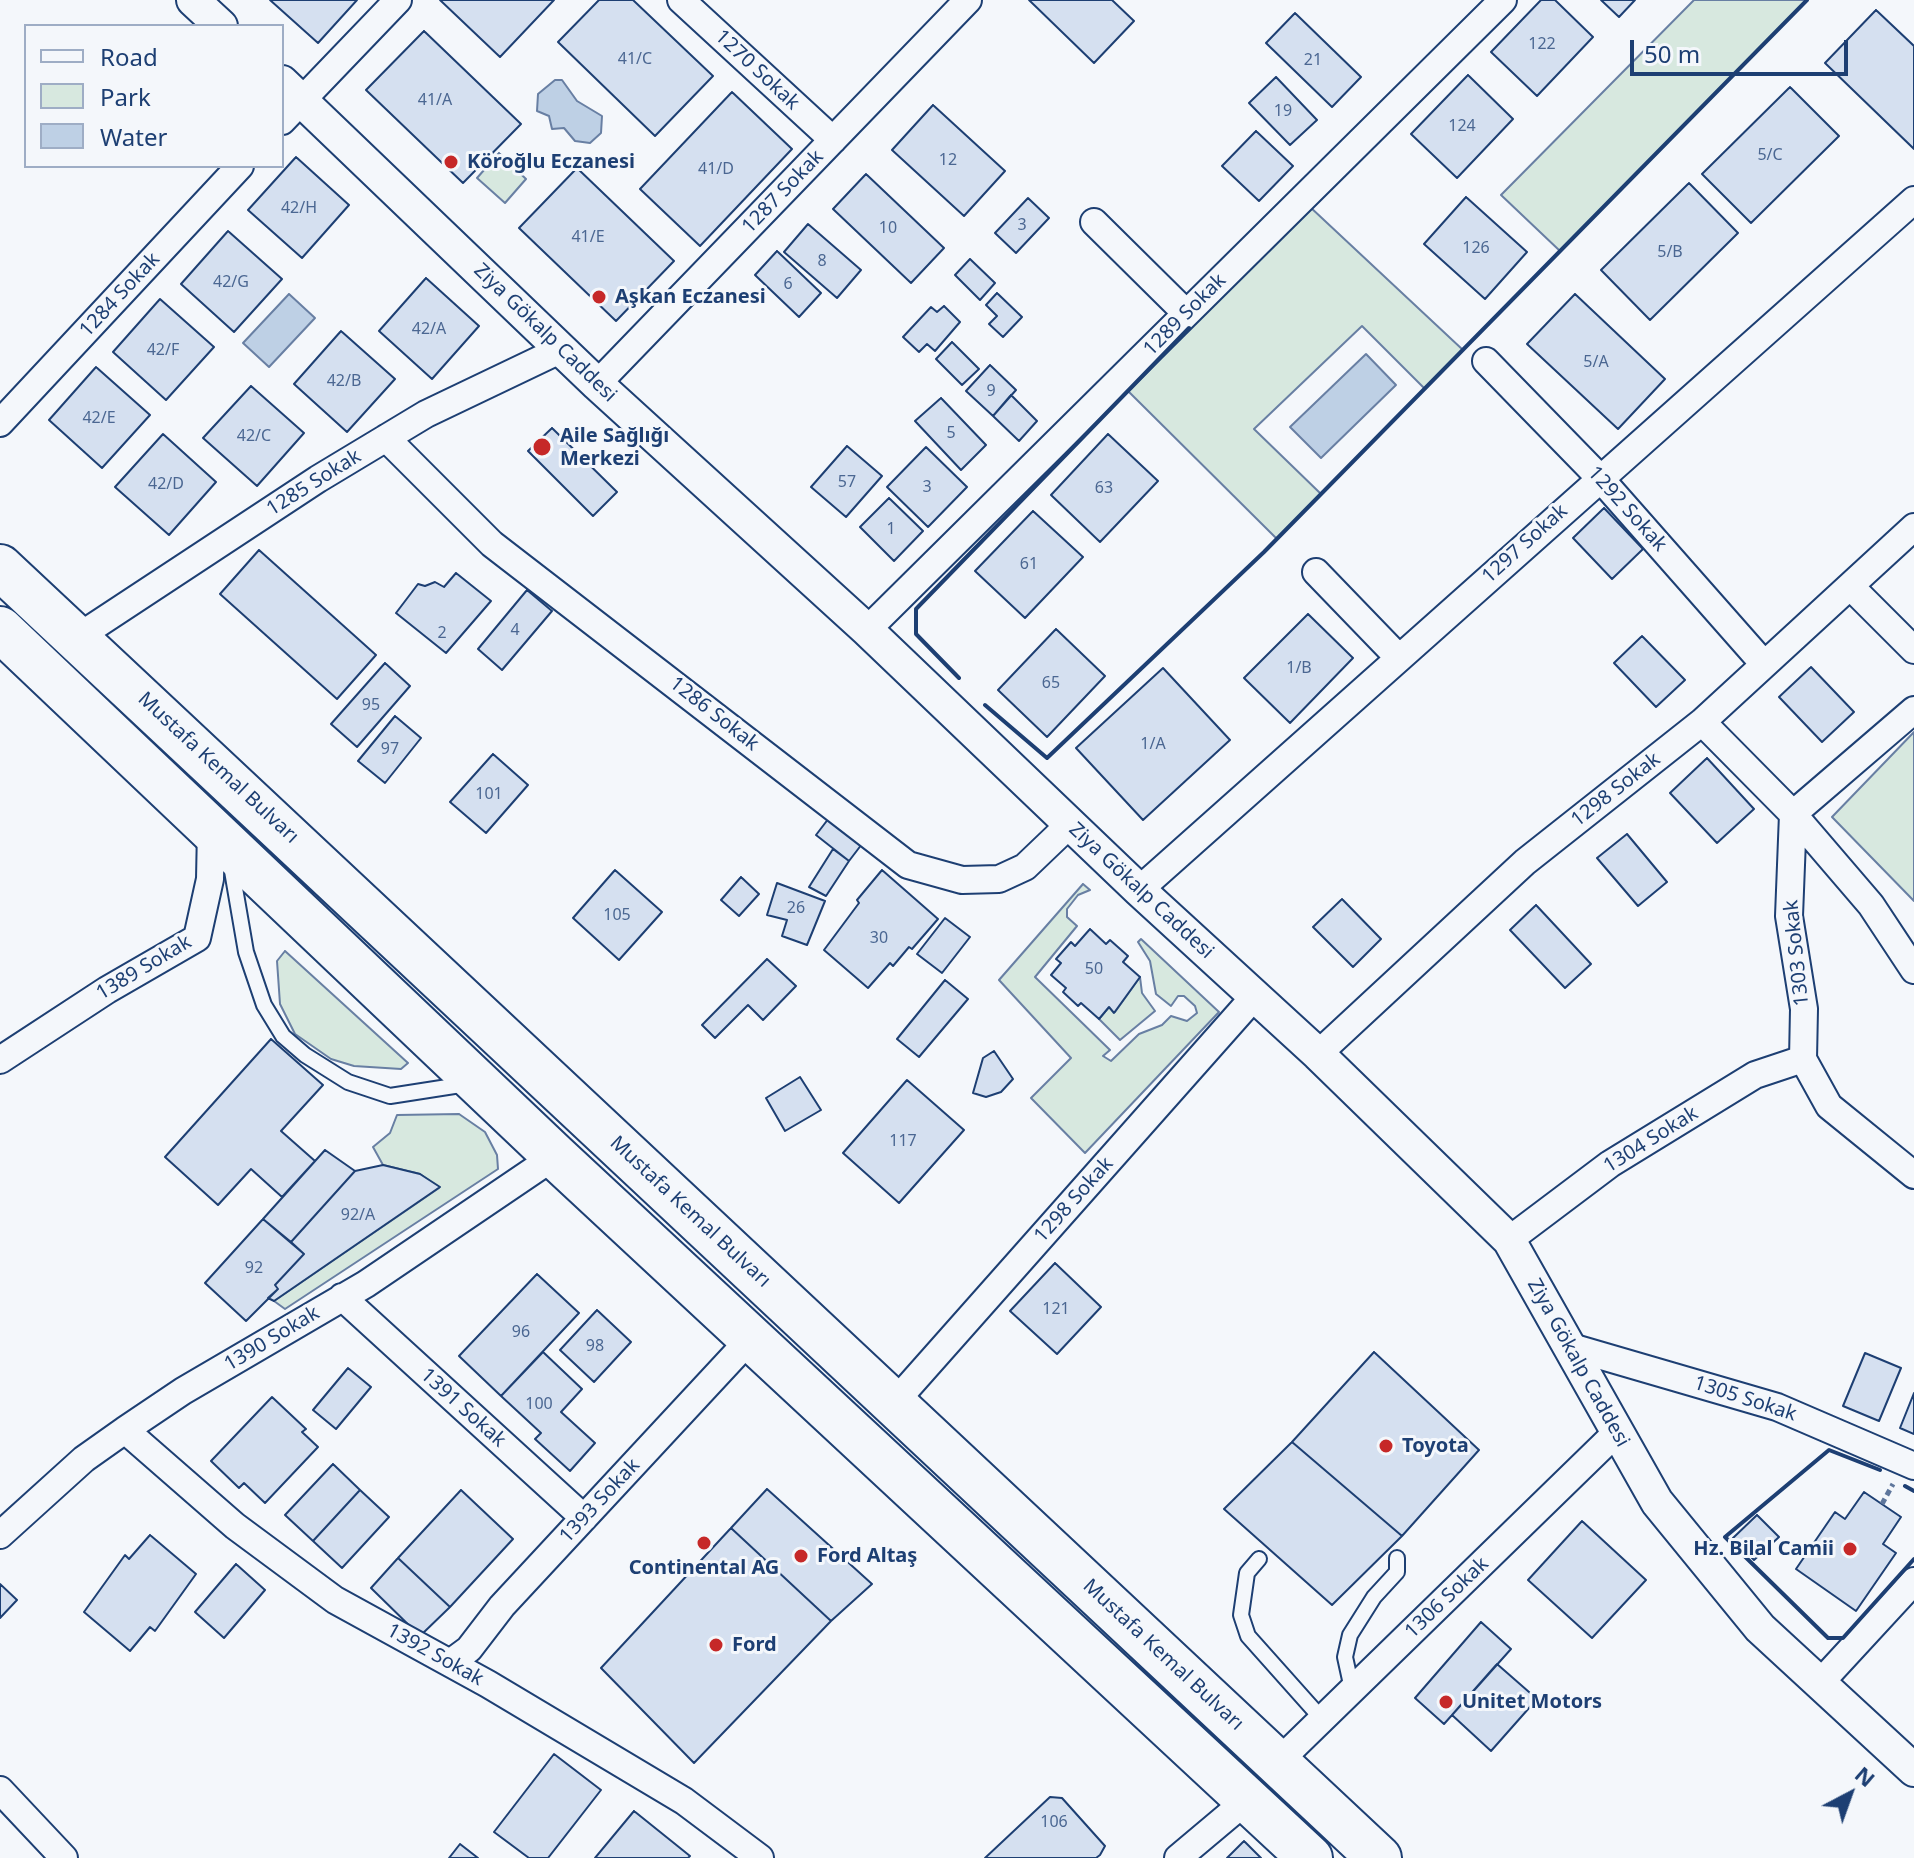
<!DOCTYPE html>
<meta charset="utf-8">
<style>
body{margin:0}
#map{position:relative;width:1914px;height:1858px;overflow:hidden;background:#f4f7fb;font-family:"Noto Sans",sans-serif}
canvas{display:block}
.legend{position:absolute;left:24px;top:24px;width:260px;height:144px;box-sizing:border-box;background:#f4f7fb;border:2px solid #9eadc5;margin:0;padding:10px 14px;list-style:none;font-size:24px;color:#1d3f73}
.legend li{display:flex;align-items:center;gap:16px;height:40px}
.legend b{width:40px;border:2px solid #9eadc5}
.north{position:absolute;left:1810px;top:1754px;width:80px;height:80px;-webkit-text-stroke:6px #f4f7fb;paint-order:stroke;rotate:41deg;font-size:22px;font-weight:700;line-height:32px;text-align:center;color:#1d3f73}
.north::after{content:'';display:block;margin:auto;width:28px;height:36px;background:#1d3f73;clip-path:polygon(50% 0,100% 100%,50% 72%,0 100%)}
.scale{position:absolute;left:1630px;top:40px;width:218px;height:36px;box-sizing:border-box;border:4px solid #1d3f73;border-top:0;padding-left:10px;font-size:24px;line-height:28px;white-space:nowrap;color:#1d3f73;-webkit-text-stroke:6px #f4f7fb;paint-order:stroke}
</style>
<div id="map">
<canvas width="1914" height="1858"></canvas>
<ul class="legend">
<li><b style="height:10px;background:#f4f7fb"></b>Road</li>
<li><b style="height:22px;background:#d7e8df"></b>Park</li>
<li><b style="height:22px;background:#bed0e5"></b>Water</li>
</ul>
<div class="north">N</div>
<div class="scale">50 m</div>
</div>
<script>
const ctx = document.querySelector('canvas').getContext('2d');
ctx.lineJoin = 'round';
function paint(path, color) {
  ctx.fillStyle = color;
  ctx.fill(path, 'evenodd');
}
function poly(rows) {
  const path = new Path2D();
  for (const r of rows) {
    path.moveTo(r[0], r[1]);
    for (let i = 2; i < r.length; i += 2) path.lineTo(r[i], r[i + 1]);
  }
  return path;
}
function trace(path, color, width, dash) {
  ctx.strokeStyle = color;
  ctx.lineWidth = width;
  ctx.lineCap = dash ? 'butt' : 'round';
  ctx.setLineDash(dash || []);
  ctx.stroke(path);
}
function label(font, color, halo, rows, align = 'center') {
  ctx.font = font + ' "Noto Sans",sans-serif';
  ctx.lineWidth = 6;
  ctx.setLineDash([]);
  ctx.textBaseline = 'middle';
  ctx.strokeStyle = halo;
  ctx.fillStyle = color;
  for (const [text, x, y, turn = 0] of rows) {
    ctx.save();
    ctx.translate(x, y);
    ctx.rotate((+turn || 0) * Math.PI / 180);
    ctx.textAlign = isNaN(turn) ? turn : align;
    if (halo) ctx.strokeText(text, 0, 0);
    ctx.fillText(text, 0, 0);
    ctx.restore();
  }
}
const green = poly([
 [1694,0,1807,0,1560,251,1501,195,1694,0],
 [499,153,526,179,505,203,477,178,499,153],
 [1309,206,1463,350,1425,389,1362,326,1254,429,1321,494,1277,539,1128,391,1309,206],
 [1914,732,1914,901,1832,817,1914,732],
 [1083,884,1090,890,1078,895,1067,909,1067,917,1077,926,1035,977,1110,1050,1103,1056,1111,1061,1139,1034,1162,1025,1171,1016,1187,1021,1197,1013,1195,1006,1184,996,1178,996,1171,1006,1156,994,1150,961,1138,942,1141,939,1219,1012,1085,1153,1031,1098,1071,1058,999,980,1083,884],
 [285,951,408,1063,401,1069,354,1066,331,1059,295,1034,280,1004,277,961,285,951],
 [1140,977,1142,993,1155,1011,1120,1040,1099,1019,1109,1007,1115,1012,1140,977],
 [459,1114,485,1132,497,1155,498,1169,285,1309,274,1301,439,1188,420,1174,383,1165,373,1147,390,1133,397,1115,459,1114]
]);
paint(green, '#d7e8df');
trace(green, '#687fa3', 2);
const water = poly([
 [555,80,562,80,577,101,602,116,601,133,590,143,575,141,564,128,552,129,549,116,537,111,538,94,555,80],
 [289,294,315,318,269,367,243,343,289,294],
 [1366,354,1396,385,1321,458,1290,427,1366,354]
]);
paint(water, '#bed0e5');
trace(water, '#687fa3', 2);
const building = poly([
 [270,0,357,0,318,43,270,0],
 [440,0,554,0,500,57,440,0],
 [599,0,633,0,713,76,655,136,558,42,599,0],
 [1029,0,1112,0,1134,21,1094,63,1029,0],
 [1541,0,1555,0,1593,37,1537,96,1491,52,1541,0],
 [1601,0,1635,0,1619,17,1601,0],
 [1876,10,1914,46,1914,149,1825,63,1876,10],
 [1295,13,1361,77,1332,107,1266,43,1295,13],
 [424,31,521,124,463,183,366,90,424,31],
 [1468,75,1513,119,1457,178,1411,134,1468,75],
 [1276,77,1317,120,1290,145,1249,103,1276,77],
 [1790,87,1839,136,1751,223,1702,174,1790,87],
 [732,92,792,149,700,246,640,189,732,92],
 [933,105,1005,171,964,216,892,150,933,105],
 [1256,131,1293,166,1259,201,1222,166,1256,131],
 [296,157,349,205,302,258,248,210,296,157],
 [577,168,674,261,616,321,519,228,577,168],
 [866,174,944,248,911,283,833,209,866,174],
 [1689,183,1738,233,1650,320,1601,270,1689,183],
 [1466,197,1527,252,1485,299,1424,244,1466,197],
 [1028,198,1049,218,1016,253,995,233,1028,198],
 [808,224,861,270,837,298,784,252,808,224],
 [228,231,282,279,234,332,181,284,228,231],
 [777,251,821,293,799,317,755,275,777,251],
 [970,259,995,283,980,300,955,275,970,259],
 [426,278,479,326,432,379,379,331,426,278],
 [997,293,1022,317,1003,337,989,324,997,316,986,305,997,293],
 [1575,294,1665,379,1618,429,1527,344,1575,294],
 [160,299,214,347,166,400,113,352,160,299],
 [944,306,960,322,935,351,927,344,919,352,903,337,931,307,937,312,944,306],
 [341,331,395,379,347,432,294,384,341,331],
 [952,342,979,369,962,385,936,359,952,342],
 [990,365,1016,390,993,416,966,391,990,365],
 [96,367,150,415,102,468,49,420,96,367],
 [251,386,304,433,257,486,203,438,251,386],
 [1011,395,1037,421,1019,441,993,416,1011,395],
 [941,398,986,445,961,470,915,421,941,398],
 [552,428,617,492,593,516,528,451,552,428],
 [163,434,216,482,169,535,115,487,163,434],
 [1108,434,1158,481,1100,542,1051,495,1108,434],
 [847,446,882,476,846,517,811,487,847,446],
 [926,447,967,487,928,527,887,487,926,447],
 [889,498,923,531,894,561,860,527,889,498],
 [1604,508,1643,549,1612,579,1573,538,1604,508],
 [1033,511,1083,557,1025,618,975,571,1033,511],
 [259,550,376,655,337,699,220,594,259,550],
 [456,573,491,601,446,653,396,613,418,584,425,586,435,582,444,587,456,573],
 [527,590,552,611,502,670,478,649,527,590],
 [1308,614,1353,658,1290,723,1244,678,1308,614],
 [1056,629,1105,676,1047,737,998,690,1056,629],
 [1642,636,1685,680,1656,707,1614,663,1642,636],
 [385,663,410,686,357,747,331,724,385,663],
 [1811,667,1854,712,1822,742,1779,697,1811,667],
 [1163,668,1230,740,1143,820,1076,748,1163,668],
 [395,716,421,738,385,783,358,761,395,716],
 [493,754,528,785,486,833,450,802,493,754],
 [1707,758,1754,809,1717,843,1670,793,1707,758],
 [832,814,865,840,849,861,816,835,832,814],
 [1627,834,1667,882,1638,906,1597,858,1627,834],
 [833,849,849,861,826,896,809,887,833,849],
 [615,870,662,912,619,960,573,918,615,870],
 [882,870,938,919,912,949,909,947,893,966,890,963,868,988,824,950,859,903,857,900,882,870],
 [741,877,759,894,739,916,721,900,741,877],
 [777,883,825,901,807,945,782,936,787,920,767,915,777,883],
 [1342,899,1381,939,1353,967,1313,927,1342,899],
 [1536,905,1591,964,1565,988,1510,930,1536,905],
 [945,918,970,937,942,973,917,954,945,918],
 [1090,929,1106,944,1110,940,1128,956,1123,962,1140,977,1114,1013,1109,1007,1099,1019,1081,1003,1078,1006,1063,992,1066,988,1051,975,1061,963,1056,959,1071,942,1075,946,1090,929],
 [767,959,796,986,763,1020,748,1005,715,1038,702,1025,767,959],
 [945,980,968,999,919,1057,897,1039,945,980],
 [271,1039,323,1085,281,1131,315,1161,282,1197,251,1169,218,1205,165,1157,271,1039],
 [994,1051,1013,1079,1001,1092,986,1097,973,1093,983,1058,994,1051],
 [800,1077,821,1110,785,1131,766,1098,800,1077],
 [907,1080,964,1130,899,1203,843,1153,907,1080],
 [325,1150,355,1171,291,1242,263,1219,325,1150],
 [383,1165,420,1174,440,1187,274,1301,268,1298,278,1289,275,1285,304,1254,291,1242,355,1171,383,1165],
 [263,1219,304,1254,275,1285,278,1289,246,1321,205,1283,263,1219],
 [1055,1263,1101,1307,1057,1354,1010,1311,1055,1263],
 [537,1274,579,1313,501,1396,459,1356,537,1274],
 [597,1310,631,1342,594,1382,560,1350,597,1310],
 [543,1352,582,1389,561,1412,595,1443,570,1471,535,1439,541,1433,501,1396,543,1352],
 [1374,1352,1479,1450,1402,1536,1292,1442,1374,1352],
 [1865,1353,1901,1368,1879,1421,1843,1406,1865,1353],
 [348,1368,371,1387,336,1429,313,1410,348,1368],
 [1914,1393,1914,1434,1900,1428,1914,1393],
 [272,1397,306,1429,302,1432,318,1447,265,1503,244,1483,239,1488,211,1461,272,1397],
 [1292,1442,1402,1536,1332,1605,1224,1509,1292,1442],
 [333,1464,360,1490,313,1541,285,1515,333,1464],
 [767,1489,872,1584,831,1621,731,1528,767,1489],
 [360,1490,389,1517,342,1568,313,1541,360,1490],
 [461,1490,513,1539,450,1607,398,1558,461,1490],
 [1864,1492,1901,1517,1883,1544,1896,1553,1856,1611,1796,1569,1835,1512,1845,1519,1864,1492],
 [1757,1515,1779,1537,1754,1560,1733,1538,1757,1515],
 [1582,1521,1646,1580,1592,1638,1528,1580,1582,1521],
 [731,1528,831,1621,694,1763,601,1668,731,1528],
 [150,1535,196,1574,155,1631,150,1627,130,1651,84,1612,125,1555,129,1559,150,1535],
 [398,1558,450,1607,420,1636,371,1588,398,1558],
 [236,1564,265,1590,224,1638,195,1612,236,1564],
 [0,1584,17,1600,0,1618,0,1584],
 [1481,1622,1511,1649,1444,1724,1415,1698,1481,1622],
 [1497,1664,1537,1699,1491,1751,1452,1715,1497,1664],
 [554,1754,601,1790,548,1858,529,1858,494,1832,554,1754],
 [1050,1797,1062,1798,1105,1846,1100,1855,1096,1858,985,1858,1050,1797],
 [634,1811,690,1856,688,1858,595,1858,634,1811],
 [1244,1841,1261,1858,1227,1858,1244,1841],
 [460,1844,478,1858,449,1858,460,1844]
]);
paint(building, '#d5e0f0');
trace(building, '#1d3f73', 2);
const service = poly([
 [231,865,246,952,264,1005,283,1036,305,1055,348,1082,390,1096,467,1084],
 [1259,1559,1247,1573,1241,1615,1248,1636,1322,1719],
 [1352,1689,1345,1657,1350,1635,1374,1597,1397,1572,1397,1558]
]);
const minor = poly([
 [681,0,833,140],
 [282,121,398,0],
 [1094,222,1186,313],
 [1486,361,1599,477,1763,663],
 [597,384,968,0],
 [0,423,240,166],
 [386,438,492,544,908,865,962,880,999,879,1025,867,1070,824],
 [1316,572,1399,658],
 [1850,586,1914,650],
 [867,630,1503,0],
 [78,637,318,479,426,414,562,349],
 [1914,710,1793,814,1871,905,1914,970],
 [1702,722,1793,814,1789,916,1804,1009,1803,1059,1829,1106,1914,1175],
 [1139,890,1914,200],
 [1318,1054,1525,862,1702,722,1914,527],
 [0,1060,107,990,197,938,210,879,211,829],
 [1509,1240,1610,1164,1755,1075,1803,1059],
 [342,1297,584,1518],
 [1571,1347,1777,1407,1914,1466],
 [894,1403,1254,997],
 [125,1430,235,1526,335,1600,488,1684,684,1801,760,1858],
 [0,1535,84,1459,125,1430,183,1391,366,1284,555,1156],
 [450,1663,469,1649,502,1606,751,1338],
 [1820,1683,1914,1581],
 [1277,1763,1616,1433],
 [0,1790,64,1858],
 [1178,1858,1247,1800]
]);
const tertiary = poly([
 [193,0,221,26],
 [282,82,597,384,867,630,1139,890,1318,1054,1509,1240,1657,1502,1760,1628,1914,1770]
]);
const trunk = poly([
 [0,567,1379,1858],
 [0,629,555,1156,1310,1858]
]);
trace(service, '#1d3f73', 18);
trace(minor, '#1d3f73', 30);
trace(tertiary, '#1d3f73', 36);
trace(trunk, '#1d3f73', 48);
trace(poly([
 [1882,1504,1893,1484]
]), '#5e769c', 5, [6, 4]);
trace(service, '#f4f7fb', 14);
trace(minor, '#f4f7fb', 26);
trace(tertiary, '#f4f7fb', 32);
trace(trunk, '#f4f7fb', 44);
trace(poly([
 [959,678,916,634,916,609,1189,328],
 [985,705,1047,758,1264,552,1807,0],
 [1880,1470,1829,1450,1725,1537,1828,1638,1843,1638,1914,1559],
 [1905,1486,1914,1491]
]), '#1d3f73', 4);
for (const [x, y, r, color] of [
 [451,162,8,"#c62828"],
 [599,297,8,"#c62828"],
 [542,447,10,"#c62828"],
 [1386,1446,8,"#c62828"],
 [704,1543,8,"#c62828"],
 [1850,1549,8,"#c62828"],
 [801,1556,8,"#c62828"],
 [716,1645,8,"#c62828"],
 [1446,1702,8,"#c62828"]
]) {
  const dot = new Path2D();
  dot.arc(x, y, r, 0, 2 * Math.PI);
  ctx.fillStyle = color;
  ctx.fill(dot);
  trace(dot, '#f4f7fb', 3);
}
label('16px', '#4b6792', null, [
 ["122",1542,44],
 ["41/C",635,59],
 ["21",1313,60],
 ["41/A",435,100],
 ["19",1283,111],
 ["124",1462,126],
 ["5/C",1770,155],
 ["12",948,160],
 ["41/D",716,169],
 ["42/H",299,208],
 ["3",1022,225],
 ["10",888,228],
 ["41/E",588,237],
 ["126",1476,248],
 ["5/B",1670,252],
 ["8",822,261],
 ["42/G",231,282],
 ["6",788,284],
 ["42/A",429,329],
 ["42/F",163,350],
 ["5/A",1596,362],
 ["42/B",344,381],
 ["9",991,391],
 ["42/E",99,418],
 ["5",951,433],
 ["42/C",254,436],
 ["57",847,482],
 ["42/D",166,484],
 ["3",927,487],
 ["63",1104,488],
 ["1",891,529],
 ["61",1029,564],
 ["4",515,630],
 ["2",442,633],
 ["1/B",1299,668],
 ["65",1051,683],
 ["95",371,705],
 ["1/A",1153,744],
 ["97",390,749],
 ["101",489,794],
 ["26",796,908],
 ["105",617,915],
 ["30",879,938],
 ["50",1094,969],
 ["117",903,1141],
 ["92/A",358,1215],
 ["92",254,1268],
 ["121",1056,1309],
 ["96",521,1332],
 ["98",595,1346],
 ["100",539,1404],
 ["106",1054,1822]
]);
label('20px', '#1d3f73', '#f4f7fb', [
 ["1270 Sokak",757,70,43],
 ["1287 Sokak",783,192,-46],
 ["1284 Sokak",120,295,-47],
 ["1289 Sokak",1185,315,-45],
 ["Ziya Gökalp Caddesi",545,333,44],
 ["1285 Sokak",314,483,-32],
 ["1292 Sokak",1627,509,48],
 ["1297 Sokak",1525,544,-42],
 ["1286 Sokak",714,714,38],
 ["Mustafa Kemal Bulvarı",218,768,43],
 ["1298 Sokak",1616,790,-38],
 ["Ziya Gökalp Caddesi",1141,891,43],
 ["1303 Sokak",1797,953,-96],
 ["1389 Sokak",144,968,-31],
 ["1304 Sokak",1651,1140,-32],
 ["1298 Sokak",1074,1200,-48],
 ["Mustafa Kemal Bulvarı",690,1212,43],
 ["1390 Sokak",272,1339,-31],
 ["Ziya Gökalp Caddesi",1578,1363,61],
 ["1305 Sokak",1745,1399,18],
 ["1391 Sokak",463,1408,42],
 ["1393 Sokak",600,1501,-47],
 ["1306 Sokak",1447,1598,-44],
 ["1392 Sokak",435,1655,29],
 ["Mustafa Kemal Bulvarı",1163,1655,43]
]);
label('bold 20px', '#1d3f73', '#f4f7fb', [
 ["Köroğlu Eczanesi",467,162],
 ["Aşkan Eczanesi",615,297],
 ["Aile Sağlığı",560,436],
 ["Merkezi",560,459],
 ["Toyota",1402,1446],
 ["Hz. Bilal Camii",1834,1549,"right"],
 ["Ford Altaş",817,1556],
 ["Continental AG",704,1568,"center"],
 ["Ford",732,1645],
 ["Unitet Motors",1462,1702]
], 'left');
</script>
